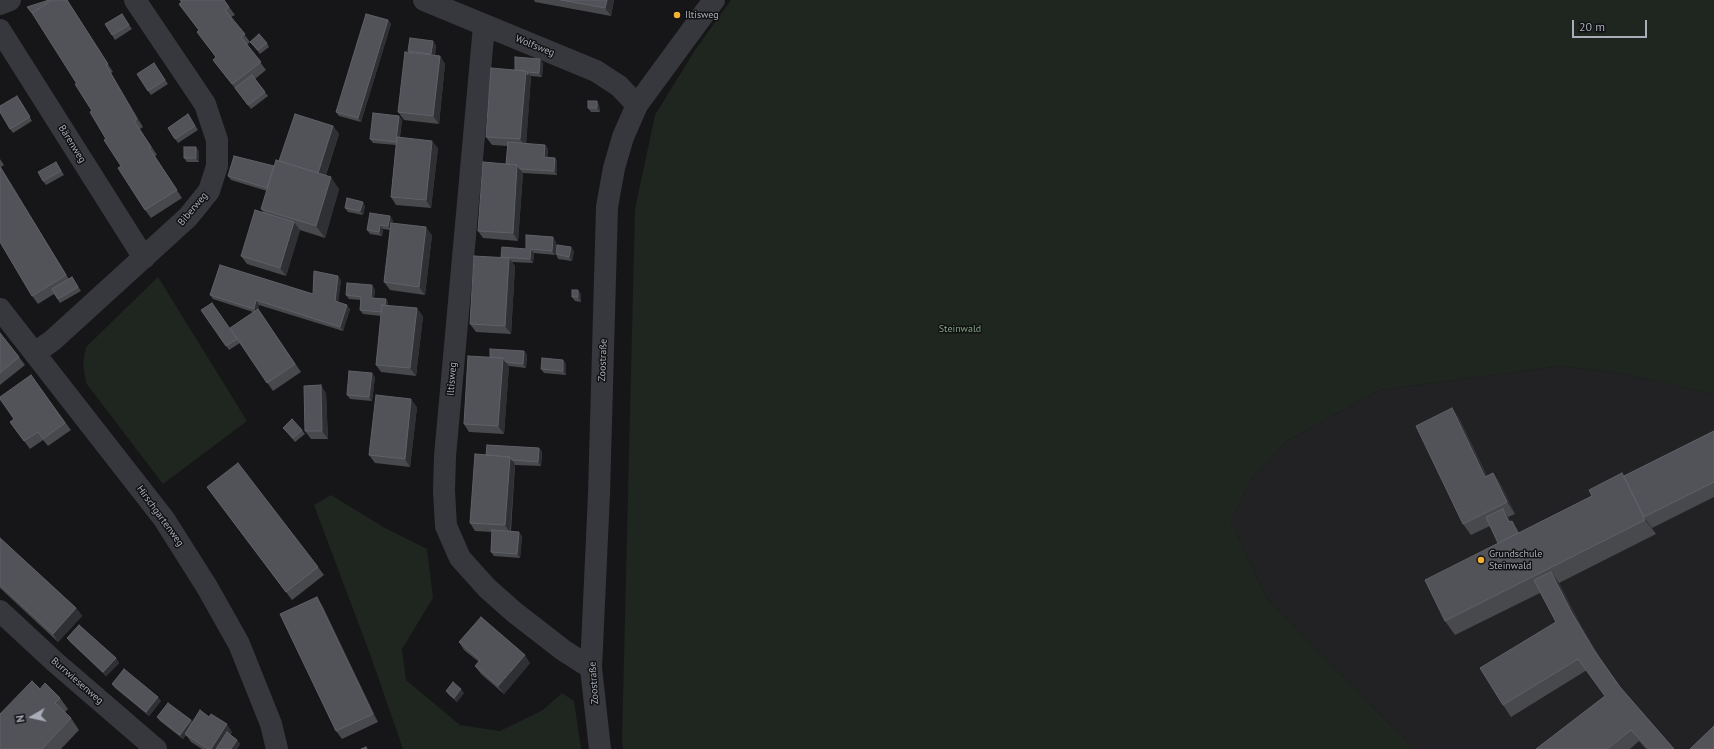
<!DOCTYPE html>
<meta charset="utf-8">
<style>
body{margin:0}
#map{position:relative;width:1714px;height:749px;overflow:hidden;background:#161618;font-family:"PT Sans",sans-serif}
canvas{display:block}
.north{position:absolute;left:12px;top:697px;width:40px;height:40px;-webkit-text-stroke:3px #111113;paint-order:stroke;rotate:261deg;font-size:11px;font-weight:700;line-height:16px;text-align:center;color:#a8adb8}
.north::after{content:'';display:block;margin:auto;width:14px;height:18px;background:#a8adb8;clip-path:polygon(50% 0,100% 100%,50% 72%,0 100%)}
.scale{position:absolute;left:1572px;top:20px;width:75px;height:18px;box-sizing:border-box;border:2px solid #a8adb8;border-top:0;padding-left:5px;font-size:12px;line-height:14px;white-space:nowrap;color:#a8adb8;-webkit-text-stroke:3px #111113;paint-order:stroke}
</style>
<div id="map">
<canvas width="1714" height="749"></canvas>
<div class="north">N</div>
<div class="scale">20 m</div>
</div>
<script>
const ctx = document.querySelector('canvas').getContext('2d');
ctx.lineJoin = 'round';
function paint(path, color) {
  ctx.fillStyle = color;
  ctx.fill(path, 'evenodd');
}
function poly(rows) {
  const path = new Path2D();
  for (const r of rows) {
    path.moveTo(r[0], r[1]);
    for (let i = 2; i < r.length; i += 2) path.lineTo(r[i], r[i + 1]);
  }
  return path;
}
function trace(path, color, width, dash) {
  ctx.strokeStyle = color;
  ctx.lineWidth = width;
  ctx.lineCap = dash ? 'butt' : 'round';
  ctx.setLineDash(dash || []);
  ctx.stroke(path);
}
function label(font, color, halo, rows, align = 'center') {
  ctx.font = font + ' "PT Sans",sans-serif';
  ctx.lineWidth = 3;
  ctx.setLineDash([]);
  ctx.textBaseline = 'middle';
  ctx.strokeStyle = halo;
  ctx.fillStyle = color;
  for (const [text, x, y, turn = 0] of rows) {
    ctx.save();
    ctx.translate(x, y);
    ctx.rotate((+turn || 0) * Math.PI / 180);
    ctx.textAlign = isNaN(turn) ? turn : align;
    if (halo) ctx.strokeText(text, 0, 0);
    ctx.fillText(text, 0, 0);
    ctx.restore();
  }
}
paint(poly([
 [1561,366,1619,373,1714,394,1714,749,1414,749,1267,599,1231,521,1251,479,1287,441,1379,390]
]), '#222225');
paint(poly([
 [731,0,1714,0,1714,394,1619,373,1561,366,1379,390,1287,441,1251,479,1231,521,1267,599,1414,749,623,749,622,740,635,209,655,115,695,50],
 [158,277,247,421,163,484,86,383,83,363,86,347],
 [331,495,385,528,427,549,433,598,402,649,406,680,460,725,500,731,543,710,562,693,574,701,581,749,403,749,370,654,314,505]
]), '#1e261f');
trace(poly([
 [424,0,596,71,619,86,637,105],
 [0,4,10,0],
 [484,26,445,456,444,491,446,526,460,558,487,588,514,612,563,650,591,668],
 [0,30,144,258],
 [0,309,164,519,207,587,239,644,271,724,277,749],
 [35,353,53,340,188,217,209,191,217,166,217,140,205,104,135,0],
 [0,611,55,662,156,749],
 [600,749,591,668,599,494,607,207,614,168,623,137,637,105,714,0]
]), '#37383d', 22);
paint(poly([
 [51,0,67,0,113,72,111,73,143,127,140,129,157,155,155,156,182,198,151,218,145,210,121,166,92,111],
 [180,0,224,0,235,15,231,17,250,42,247,45,266,70,255,79,268,96,251,109,213,60,216,57,197,32,199,31,179,4,181,2],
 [534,0,614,0,611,16,535,2],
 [122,14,132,29,115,40,105,24],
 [388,20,391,24,361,122,339,116,336,112],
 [250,42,267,43,269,47,260,54],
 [436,45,435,56,440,56,445,64,439,124,404,120,398,112,409,53,408,51],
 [154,63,168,84,151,95,148,91],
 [543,63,542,77,531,76,526,144,545,145,548,149,547,158,555,158,557,162,557,175,523,173,518,241,483,238,478,231,506,164,508,146,492,145,486,137,515,70],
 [20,100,32,121,13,133,10,129],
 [597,101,599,105,600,112,591,112,588,108],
 [188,114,198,130,178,143,168,128],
 [399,116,402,120,400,137,438,148,431,208,396,205,391,197,396,145,373,143,370,139],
 [333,126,339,134,326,175,339,189,325,238,300,230,286,276,247,264,241,256,264,213,261,209,267,191,231,180,228,176,274,166,279,161],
 [199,151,199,162,187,162,184,158],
 [0,159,4,165,1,167,69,279,72,277,81,291,60,303,54,294,38,304,32,296,0,242],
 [56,162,64,175,46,185,43,181],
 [365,206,363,215,348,212,345,208],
 [393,220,392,223,432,235,425,295,390,290,384,282,390,230,383,229,382,236,370,234,367,230],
 [556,242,555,255,534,253,533,263,512,262,515,266,511,334,476,332,470,324,501,257,526,249],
 [574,251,572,261,558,259,556,254],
 [341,280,338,302,350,309,343,331,259,305,258,309,301,372,273,391,240,343,229,350,201,310,235,336,253,312,213,299,210,295,313,294],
 [372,285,375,290,374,298,386,299,388,303,388,305,423,316,416,376,381,372,376,365,381,316,363,314,360,310,361,300,349,299,346,295],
 [581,294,581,302,575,301,572,297],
 [0,333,19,357,25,365,0,385],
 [524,351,527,355,526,368,509,366,504,434,469,432,464,424,490,357],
 [563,360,566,364,566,375,544,373,541,369],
 [31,375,71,430,48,446,43,440,30,449,10,422,14,419],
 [375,377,372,401,350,399,347,395],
 [326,393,328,439,311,439,305,431],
 [417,407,410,467,375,463,369,455],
 [1452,408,1460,420,1487,476,1493,473,1501,485,1515,514,1508,517,1510,522,1517,529,1519,533,1592,496,1622,473,1624,476,1714,431,1714,497,1652,528,1656,534,1559,583,1580,624,1601,660,1620,687,1674,749,1646,749,1639,741,1630,749,1536,749,1605,696,1587,670,1511,717,1503,705,1556,622,1540,593,1455,635,1445,621,1498,543,1490,526,1471,535,1463,524],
 [283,428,302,430,305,434,295,442],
 [539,448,542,452,541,466,515,465,511,531,522,536,520,558,494,556,491,552,492,532,475,531,470,523,486,455],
 [207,487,318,567,324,575,292,600],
 [0,538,76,608,82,616,58,642,0,588],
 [322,605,378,722,342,739,336,731],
 [67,638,116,658,119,663,106,676,70,642],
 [459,642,530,663,504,694,481,674,475,666,479,662,464,650],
 [112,684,161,701,149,716,115,688],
 [40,689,60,698,68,709,65,712,71,718,79,730,61,749,0,749],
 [446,691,464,693,457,702,449,695],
 [157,717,191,720,192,722,232,732,230,735,237,740,240,744,237,749,202,749,191,742,186,735,183,739,160,721]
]), '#47494d');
paint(poly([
 [607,0,614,0,611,16,605,8],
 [388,20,391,24,361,122,358,118],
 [433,41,436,45,434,58,431,54],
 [440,56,445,64,439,124,433,116],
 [540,59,543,63,542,77,539,73],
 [106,65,111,73,143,127,137,119],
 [526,71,528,72,531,76,526,147,520,139],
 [597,101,599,105,600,112,597,108],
 [399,116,402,120,398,146,396,142],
 [333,126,339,134,323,183,318,175],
 [432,141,438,148,431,208,426,200],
 [545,145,548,149,547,161,544,157],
 [196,147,199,151,199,162,196,158],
 [555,158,557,162,557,175,554,171],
 [517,165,523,173,518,241,513,233],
 [0,166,71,283,66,275,0,167],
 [331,177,339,189,325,238,316,226],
 [363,202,365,206,363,215,360,211],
 [390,216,393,220,391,230,388,226],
 [294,222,300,230,286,276,280,268],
 [380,225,383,229,382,236,379,232],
 [426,227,432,235,425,295,419,287],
 [553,237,556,242,555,255,552,251],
 [571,247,574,251,572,261,569,257],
 [531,249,534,253,533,263,530,259],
 [509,258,515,266,511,334,505,326],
 [338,276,341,280,338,305,335,301],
 [372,285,375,290,373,302,371,298],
 [578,290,581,294,581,302,578,297],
 [386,299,388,303,387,316,384,312],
 [256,300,259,305,257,313,254,309],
 [347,305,350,309,343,331,340,327],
 [417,308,423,316,416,376,410,368],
 [524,351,527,355,526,368,523,364],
 [503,358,509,366,504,434,498,426],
 [563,360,566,364,566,375,563,371],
 [372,373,375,377,372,401,369,397],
 [321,385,326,393,328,439,322,431],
 [411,399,417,407,410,467,405,459],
 [1452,408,1460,420,1493,489,1485,477],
 [539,448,542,452,541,466,538,462],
 [510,457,515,464,510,533,505,525],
 [1493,473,1501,485,1515,514,1507,502],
 [1622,473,1632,488,1644,517,1652,528,1656,534,1645,520],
 [1503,509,1508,517,1515,530,1509,522],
 [1512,521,1517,529,1527,548,1521,540],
 [519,532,522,536,520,558,517,554],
 [1551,572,1559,583,1580,624,1602,661,1594,650,1572,613],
 [317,597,322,605,378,722,373,714],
 [76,608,82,616,58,642,53,634],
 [525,655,530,663,504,694,498,686],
 [116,658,119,663,106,676,103,672],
 [461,689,464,693,457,702,454,698],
 [158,697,161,701,149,716,146,712],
 [191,720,194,724,183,739,180,735],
 [227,724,232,732,221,749,211,749],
 [237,740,240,744,237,749,231,749]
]), '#2f3033');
const building = poly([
 [49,0,51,0,32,13,27,7,49,0],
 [52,0,67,0,108,64,106,65,137,119,134,121,151,147,149,148,177,190,145,210,118,168,121,166,104,140,106,139,90,112,92,111,75,84,77,84,32,13,52,0],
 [180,0,224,0,229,7,225,10,245,34,241,37,261,62,232,84,213,60,216,57,197,32,199,30,179,4,182,2,180,0],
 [561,0,607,0,605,8,561,0],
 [122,14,129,25,112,35,105,24,122,14],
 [366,14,388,20,358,118,336,112,366,14],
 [259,34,267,43,258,50,250,42,259,34],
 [410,38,433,41,431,54,408,51,410,38],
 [405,52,440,56,433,116,398,112,405,52],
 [515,57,540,59,539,73,528,72,528,75,526,71,515,70,515,57],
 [154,63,165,80,148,91,137,74,154,63],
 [491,68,526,71,520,139,486,137,491,68],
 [252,75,265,92,248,105,235,88,252,75],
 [17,96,30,117,10,129,0,112,0,106,17,96],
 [588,101,597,101,597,108,588,108,588,101],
 [373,113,399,116,396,142,370,139,373,113],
 [188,114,195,126,175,139,168,128,188,114],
 [295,114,333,126,318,173,279,161,295,114],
 [397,137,432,141,426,200,391,197,397,137],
 [508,142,545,145,544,157,555,158,554,171,520,169,517,165,506,164,508,142],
 [184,147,196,147,196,158,184,158,184,147],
 [234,156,274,166,267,188,228,176,234,156],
 [276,160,331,177,316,226,261,209,276,160],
 [56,162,61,171,43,181,38,172,56,162],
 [483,162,517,165,513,233,478,231,483,162],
 [0,167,66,275,32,296,0,242,0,167],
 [347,198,363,202,360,211,345,208,347,198],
 [255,210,294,222,280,268,241,256,255,210],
 [370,213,390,216,388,226,380,225,379,232,367,230,370,213],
 [391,223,426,227,419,287,384,282,391,223],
 [526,235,553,237,552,251,531,249,530,259,501,257,502,247,526,249,526,235],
 [557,245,571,247,569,257,556,254,557,245],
 [474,256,509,258,505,326,470,324,474,256],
 [220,265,313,294,314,271,338,276,335,301,347,305,340,327,256,300,254,309,210,295,220,265],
 [72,277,78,287,58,299,52,289,72,277],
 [347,283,372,285,371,298,386,299,385,305,382,305,381,312,360,310,361,297,346,295,347,283],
 [572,290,578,290,578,297,572,297,572,290],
 [212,303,237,339,226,346,201,310,212,303],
 [382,305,417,308,410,368,376,365,382,305],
 [258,309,295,364,267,383,230,328,258,309],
 [0,333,19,357,0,373,0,333],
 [490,349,524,351,523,364,506,362,503,358,490,357,490,349],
 [468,356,503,358,498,426,464,424,468,356],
 [542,358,563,360,563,371,541,369,542,358],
 [349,371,372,373,369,397,347,395,349,371],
 [31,375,65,423,43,439,38,432,24,441,10,422,14,419,0,399,0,397,31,375],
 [321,385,322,431,305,431,304,386,321,385],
 [376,395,411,399,405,459,369,455,376,395],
 [1452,408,1485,477,1493,473,1507,502,1463,524,1416,426,1452,408],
 [292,419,302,430,293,438,283,428,292,419],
 [1714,431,1714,482,1644,517,1624,476,1714,431],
 [487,445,539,448,538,462,512,460,510,457,486,455,487,445],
 [475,454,510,457,505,525,470,523,475,454],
 [238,463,318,567,286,592,207,487,238,463],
 [1622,473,1645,520,1445,621,1425,580,1592,496,1589,490,1622,473],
 [1503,509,1509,522,1512,521,1518,533,1498,543,1486,517,1503,509],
 [492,530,519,532,517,554,491,552,492,530],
 [0,538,76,608,53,634,0,585,0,538],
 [1551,572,1572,613,1594,650,1620,687,1674,749,1649,749,1631,730,1607,749,1536,749,1605,696,1578,659,1503,705,1480,668,1556,622,1534,580,1551,572],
 [317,597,373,714,336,731,280,614,317,597],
 [481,617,525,655,498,686,475,666,480,660,459,642,481,617],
 [79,625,116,658,103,672,67,638,79,625],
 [124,669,158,697,146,712,112,684,124,669],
 [32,681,40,689,45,683,60,698,55,703,71,718,42,749,0,749,0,714,32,681],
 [453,682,461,689,454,698,446,691,453,682],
 [168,703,191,720,180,735,157,717,168,703],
 [200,710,209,717,211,714,227,724,211,749,208,749,185,734,200,710],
 [1714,726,1714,749,1690,749,1714,726],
 [227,732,237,740,231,749,216,749,227,732],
 [366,747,367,749,361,749,366,747]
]);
paint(building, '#525359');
trace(building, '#5f6168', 1);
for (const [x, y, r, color] of [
 [677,15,4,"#f2b134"],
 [1481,560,4,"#f2b134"]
]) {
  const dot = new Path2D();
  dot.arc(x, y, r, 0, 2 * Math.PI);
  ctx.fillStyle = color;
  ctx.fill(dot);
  trace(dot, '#111113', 1.5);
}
label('10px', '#a8adb8', '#111113', [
 ["Iltisweg",685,15],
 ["Grundschule",1489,554],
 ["Steinwald",1489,566]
], 'left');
label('10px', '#a8adb8', '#111113', [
 ["Wolfsweg",535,46,22],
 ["Bärenweg",72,144,58],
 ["Biberweg",193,209,-50],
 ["Zoostraße",603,360,-88],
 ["Iltisweg",452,379,-85],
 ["Hirschgartenweg",160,516,54],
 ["Burrwiesenweg",77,681,41],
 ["Zoostraße",594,683,-94]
]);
label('10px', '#7fa381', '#111113', [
 ["Steinwald",960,329]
]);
</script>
